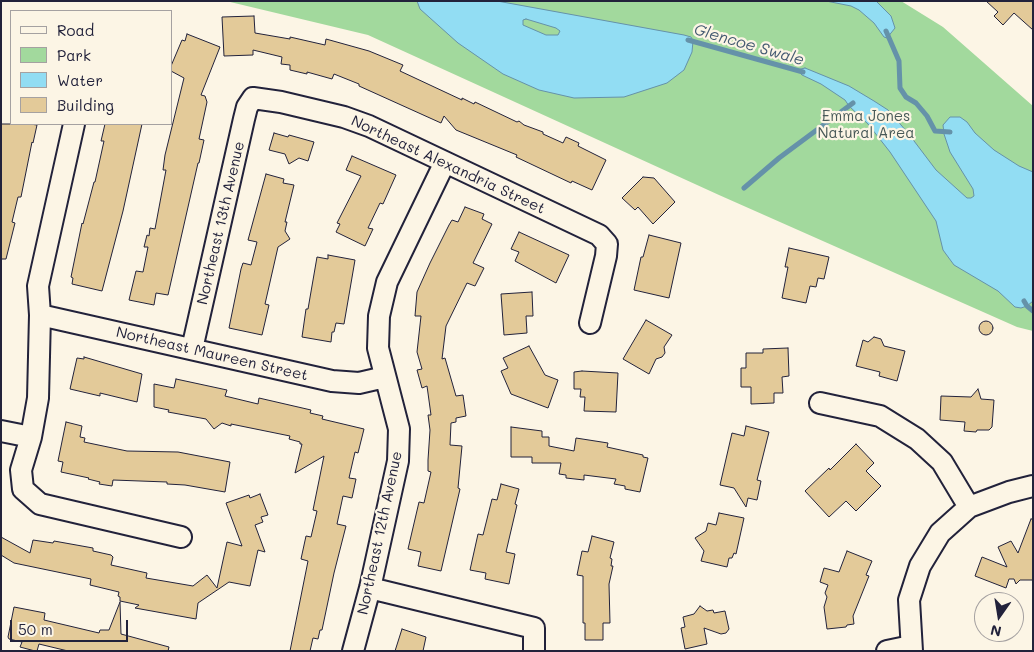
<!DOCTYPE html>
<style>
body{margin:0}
#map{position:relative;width:1034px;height:652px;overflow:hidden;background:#fcf5e5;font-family:Mali,sans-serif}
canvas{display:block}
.frame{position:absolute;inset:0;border:2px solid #22223b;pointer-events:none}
.legend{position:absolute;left:10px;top:10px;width:162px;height:115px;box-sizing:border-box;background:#fcf5e5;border:1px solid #a5a1a1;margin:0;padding:6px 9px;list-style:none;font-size:15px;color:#22223b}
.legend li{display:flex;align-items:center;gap:10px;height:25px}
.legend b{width:25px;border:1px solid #a5a1a1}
.north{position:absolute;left:974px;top:592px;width:50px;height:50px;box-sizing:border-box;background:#fcf5e5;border:1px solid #a5a1a1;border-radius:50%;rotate:193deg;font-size:14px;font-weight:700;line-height:20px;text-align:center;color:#22223b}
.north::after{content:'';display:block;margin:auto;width:18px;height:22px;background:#22223b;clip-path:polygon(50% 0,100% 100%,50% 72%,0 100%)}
.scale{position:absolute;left:10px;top:620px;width:118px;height:22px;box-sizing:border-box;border:2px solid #22223b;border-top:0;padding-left:6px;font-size:15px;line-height:18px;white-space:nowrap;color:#22223b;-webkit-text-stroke:4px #fcf5e5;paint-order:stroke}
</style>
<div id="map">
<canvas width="1034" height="652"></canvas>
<div class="frame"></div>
<ul class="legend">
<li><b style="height:6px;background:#fcf5e5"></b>Road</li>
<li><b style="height:14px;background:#a2d99d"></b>Park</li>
<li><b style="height:14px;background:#92ddf3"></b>Water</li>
<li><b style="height:14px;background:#e3ca99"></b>Building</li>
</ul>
<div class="north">N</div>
<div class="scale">50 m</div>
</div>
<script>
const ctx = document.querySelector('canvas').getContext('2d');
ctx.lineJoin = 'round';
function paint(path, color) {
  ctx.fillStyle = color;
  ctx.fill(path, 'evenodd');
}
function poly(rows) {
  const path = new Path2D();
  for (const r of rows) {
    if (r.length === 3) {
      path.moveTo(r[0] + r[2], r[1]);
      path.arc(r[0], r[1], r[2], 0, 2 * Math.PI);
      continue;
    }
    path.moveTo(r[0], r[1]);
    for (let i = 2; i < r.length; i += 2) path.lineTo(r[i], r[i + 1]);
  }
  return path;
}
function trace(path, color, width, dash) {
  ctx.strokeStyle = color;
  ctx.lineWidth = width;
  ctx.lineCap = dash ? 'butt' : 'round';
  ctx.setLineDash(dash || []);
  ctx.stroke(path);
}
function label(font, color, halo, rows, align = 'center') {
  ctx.font = font + ' Mali,sans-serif';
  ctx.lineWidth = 4.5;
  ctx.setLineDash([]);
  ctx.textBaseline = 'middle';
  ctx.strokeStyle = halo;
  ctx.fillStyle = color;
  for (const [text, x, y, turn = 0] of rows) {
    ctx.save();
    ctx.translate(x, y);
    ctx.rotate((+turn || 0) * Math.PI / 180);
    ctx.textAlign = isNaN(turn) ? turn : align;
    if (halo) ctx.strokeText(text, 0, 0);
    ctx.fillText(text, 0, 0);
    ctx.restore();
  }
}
paint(poly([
 [226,1,901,1,943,27,1033,106,1033,331,1017,327,719,195,368,35]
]), '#a2d99d');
const water = poly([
 [417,1,497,1,684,35,691,37,693,41,692,52,684,70,667,83,624,97,574,98,539,90,503,74,458,43,420,9,417,1],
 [526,19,556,28,560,31,558,35,546,35,523,25,523,20,526,19],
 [826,1,876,1,891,16,895,28,887,38,884,37,874,23,859,10,851,6,826,1],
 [805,68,849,86,874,101,888,110,908,133,936,170,967,198,971,198,974,196,973,189,950,152,944,134,943,125,950,117,960,117,967,122,975,133,994,150,1019,166,1033,172,1033,301,1027,306,1021,308,1015,307,998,291,954,265,943,250,936,221,890,152,868,124,849,106,845,100,821,84,802,75,797,70,805,68]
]);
paint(water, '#92ddf3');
trace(water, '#6592a9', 1);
trace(poly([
 [886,31,899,61,900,88,906,97,916,103,927,116,935,131,950,132],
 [688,40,803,72],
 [744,188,779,158,853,103],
 [1024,301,1027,306,1033,311]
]), '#6592a9', 5);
const building = poly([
 [986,1,1033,1,1033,30,1014,13,1003,25,994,16,998,12,986,1],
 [254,16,255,33,290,39,290,37,325,45,326,39,369,51,403,65,400,71,462,100,462,98,474,104,475,102,517,122,519,121,524,125,543,132,543,134,563,143,566,137,579,143,578,146,606,160,592,190,572,181,571,183,516,157,517,155,456,130,444,116,441,123,359,86,359,84,334,74,332,79,307,72,307,74,290,70,290,65,281,64,282,57,253,50,253,55,224,56,222,17,254,16],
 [187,34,220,47,201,95,205,96,207,102,199,139,204,140,199,163,198,163,168,295,156,293,154,305,129,300,136,271,143,272,148,247,144,247,147,235,149,236,150,228,155,229,166,170,163,170,165,155,184,78,171,71,171,66,182,40,185,41,187,34],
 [1,124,30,124,37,125,33,143,32,142,21,197,18,197,12,222,15,223,6,259,1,259,1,124],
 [105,124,142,124,123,211,102,291,72,284,73,278,71,277,82,223,83,224,94,182,95,182,104,141,101,141,105,124],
 [274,133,288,137,289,135,314,142,308,161,299,158,289,164,285,154,269,150,274,133],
 [352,156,396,175,383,204,380,203,368,228,373,229,365,246,336,232,340,224,337,223,361,176,346,170,352,156],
 [266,174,284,179,283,183,294,185,285,222,287,222,285,231,290,239,278,247,265,304,269,305,262,335,229,328,241,269,243,263,251,265,257,242,248,240,266,174],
 [643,177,654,178,675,202,653,224,638,207,635,210,622,198,643,177],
 [465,207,484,214,482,219,492,224,473,263,484,268,475,286,467,283,446,326,442,359,445,358,456,396,463,395,466,416,456,418,456,422,451,423,450,445,462,446,458,488,460,489,441,571,418,566,421,552,408,549,419,502,424,503,431,472,428,471,428,460,430,430,428,415,431,415,427,386,422,388,417,370,422,369,417,352,421,316,415,316,417,292,430,263,449,225,452,220,458,222,465,207],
 [519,232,569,255,556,283,515,261,519,252,511,249,519,232],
 [649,235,681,243,669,298,634,290,641,257,643,257,649,235],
 [789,248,829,257,824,279,818,278,816,287,810,286,806,303,782,298,788,267,785,267,789,248],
 [328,255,355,260,344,324,336,323,334,332,332,332,331,342,302,337,306,309,308,309,317,257,328,259,328,255],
 [532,292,533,316,526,316,527,333,504,335,501,294,532,292],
 [646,320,672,335,664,347,665,353,662,357,656,359,649,374,623,359,646,320],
 [986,328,7],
 [874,337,881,339,884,346,905,351,897,381,879,376,880,372,856,366,863,340,868,342,874,337],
 [529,346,545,375,558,380,548,408,511,394,501,371,508,368,503,358,529,346],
 [788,348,789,376,782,377,783,393,774,393,774,403,751,404,751,387,741,387,741,368,746,368,746,353,763,353,763,349,788,348],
 [84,357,142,374,137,402,100,393,100,396,70,389,77,358,84,359,84,357],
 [582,371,618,373,616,412,584,411,585,397,580,397,581,389,574,389,574,372,582,371],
 [176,379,227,390,225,396,258,404,259,398,311,410,310,413,323,416,322,419,364,429,358,453,355,452,349,478,356,479,352,498,343,496,337,524,346,526,334,573,322,630,320,630,318,639,313,638,310,651,290,651,308,561,301,559,306,536,311,537,317,511,313,510,324,456,295,473,302,444,300,444,300,442,289,439,290,436,231,424,231,426,222,423,214,429,206,419,168,412,169,410,154,407,154,384,174,388,176,379],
 [978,389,981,399,994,400,992,427,989,430,977,430,976,432,964,431,965,422,940,420,941,396,971,397,978,389],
 [66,422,82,426,80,437,85,438,84,442,127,451,178,452,230,462,225,492,185,485,167,484,167,482,113,480,112,486,99,484,100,482,88,479,89,478,61,472,63,462,58,461,66,422],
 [746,426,769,432,757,480,761,481,757,500,748,498,746,507,734,488,720,485,732,433,744,436,746,426],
 [511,427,542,431,542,437,549,437,549,446,574,451,576,438,608,443,607,447,643,455,643,457,648,458,640,492,625,489,625,486,614,484,616,479,584,475,584,480,566,478,566,475,559,474,561,463,532,463,532,457,511,457,511,427],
 [856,444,874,463,866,471,881,486,856,511,846,501,829,517,805,491,829,468,830,470,856,444],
 [501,484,519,489,515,504,517,505,506,552,515,554,509,584,485,579,486,573,470,570,478,534,483,535,492,499,497,500,501,484],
 [260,494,268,515,261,517,263,522,255,525,265,552,258,550,250,586,229,582,198,603,196,619,135,608,139,605,120,601,120,597,118,596,119,592,90,585,91,579,14,563,1,555,1,537,30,553,33,540,53,543,54,541,93,548,93,551,111,555,113,557,111,565,147,573,146,578,193,586,207,575,217,588,227,542,242,546,226,503,249,495,250,498,260,494],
 [719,513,744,518,736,554,734,553,732,558,729,558,727,567,701,561,704,551,695,538,706,531,708,523,716,525,719,513],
 [1031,519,1033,519,1033,580,1020,580,1016,584,1014,579,1009,579,1006,588,975,576,982,557,1007,567,998,547,1011,541,1018,553,1031,519],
 [592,536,614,542,610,558,612,559,611,566,613,566,609,584,610,623,603,623,603,640,585,640,585,623,583,623,583,576,577,575,582,551,588,552,592,536],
 [847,551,872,561,866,575,869,576,853,616,854,624,847,625,846,627,827,629,824,607,827,597,825,593,828,585,820,582,824,568,839,572,847,551],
 [120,602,121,634,169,647,168,651,68,651,39,644,37,651,35,651,20,647,22,642,9,639,8,637,14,607,45,613,44,620,99,633,100,630,109,630,120,602],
 [700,606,707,611,713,610,714,613,725,611,729,629,726,633,721,634,704,628,707,644,685,649,681,628,685,627,683,617,694,614,700,606],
 [402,629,426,637,423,651,395,651,402,629]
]);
paint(building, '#e3ca99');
trace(building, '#22223b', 1);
const minor = poly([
 [74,124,38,286,40,315,38,398,31,437,21,470,23,489,40,504,181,537],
 [40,315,332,381,359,383,385,377],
 [192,349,244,119,247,107,253,98,281,102,344,117,369,126,599,235,607,244,606,256,590,323],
 [820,403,880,416,917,439,942,462,969,507],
 [1,431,31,437],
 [370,588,534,628,534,651],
 [353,651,370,588,398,461,399,429,378,348,379,316,387,282,445,162],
 [887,651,911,646],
 [912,651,909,600,920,566,940,533,969,507,1009,492,1033,486]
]);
trace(minor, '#22223b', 24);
trace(minor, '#fcf5e5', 20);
label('15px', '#485958', '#fcf5e5', [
 ["Emma Jones",866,116],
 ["Natural Area",866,133]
]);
label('15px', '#22223b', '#fcf5e5', [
 ["Northeast Alexandria Street",448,165,25],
 ["Northeast 13th Avenue",221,223,-77],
 ["Northeast Maureen Street",212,354,13],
 ["Northeast 12th Avenue",380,533,-78]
]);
label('italic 16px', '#445a72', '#fcf5e5', [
 ["Glencoe Swale",749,45,16]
]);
</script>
